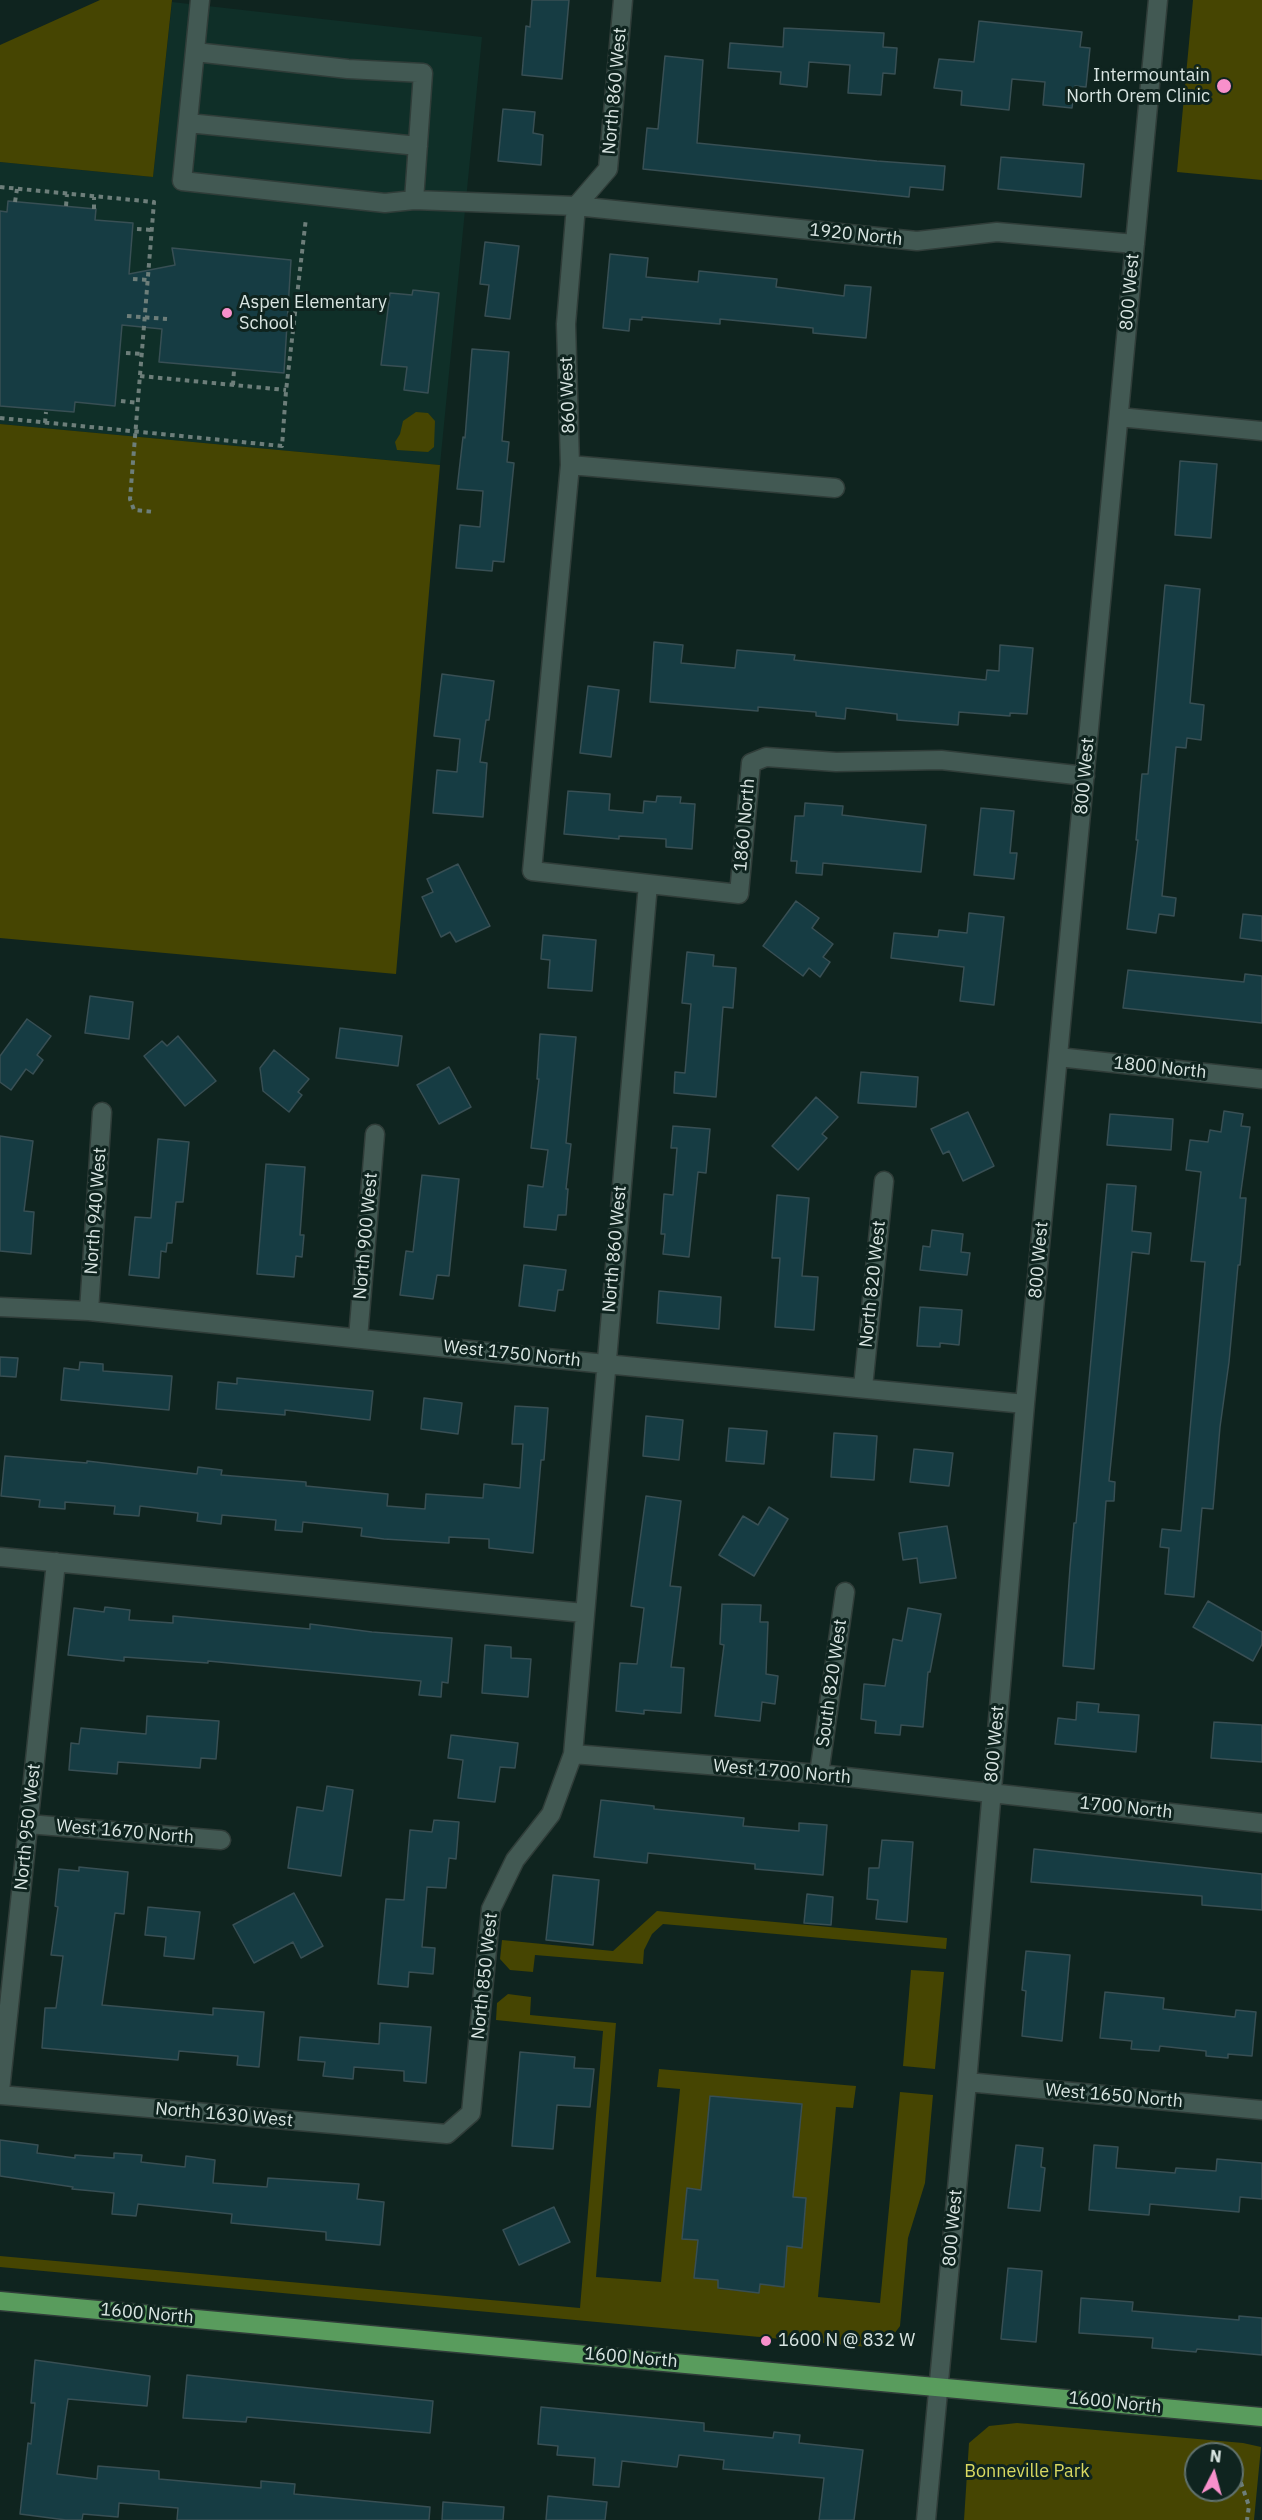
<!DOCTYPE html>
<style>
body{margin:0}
#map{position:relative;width:1262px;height:2520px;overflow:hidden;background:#0f241f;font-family:"IBM Plex Sans",sans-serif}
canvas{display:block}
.north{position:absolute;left:1184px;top:2442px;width:60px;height:60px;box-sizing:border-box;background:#0f241f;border:2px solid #60716d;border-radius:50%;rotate:6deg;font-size:16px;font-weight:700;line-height:24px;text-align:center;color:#d9e5e2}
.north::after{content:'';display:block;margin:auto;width:21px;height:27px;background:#f890cb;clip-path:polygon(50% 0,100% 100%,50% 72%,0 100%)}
</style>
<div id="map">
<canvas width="1262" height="2520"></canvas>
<div class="north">N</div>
</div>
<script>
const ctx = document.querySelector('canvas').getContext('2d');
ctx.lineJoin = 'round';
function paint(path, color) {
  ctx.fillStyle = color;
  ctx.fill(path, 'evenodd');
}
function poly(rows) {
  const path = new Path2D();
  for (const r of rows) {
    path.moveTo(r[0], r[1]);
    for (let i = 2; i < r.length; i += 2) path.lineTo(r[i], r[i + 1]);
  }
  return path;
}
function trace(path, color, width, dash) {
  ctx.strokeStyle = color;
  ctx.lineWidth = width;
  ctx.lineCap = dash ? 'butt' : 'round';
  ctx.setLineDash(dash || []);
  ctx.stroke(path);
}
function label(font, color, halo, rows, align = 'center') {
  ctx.font = font + ' "IBM Plex Sans",sans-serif';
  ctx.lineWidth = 6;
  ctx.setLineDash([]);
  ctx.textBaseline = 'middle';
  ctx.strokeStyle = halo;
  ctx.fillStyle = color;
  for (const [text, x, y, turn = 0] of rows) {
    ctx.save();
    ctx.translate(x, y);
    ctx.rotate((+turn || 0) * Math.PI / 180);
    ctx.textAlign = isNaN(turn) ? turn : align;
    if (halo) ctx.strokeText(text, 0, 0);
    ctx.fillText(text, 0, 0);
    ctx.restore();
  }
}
paint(poly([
 [172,2,482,37,440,465,0,424,0,162,153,177]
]), '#0f2f28');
paint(poly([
 [100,0,172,0,153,177,0,162,0,45],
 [1193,0,1262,0,1262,180,1177,172],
 [416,412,428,413,435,421,434,447,428,452,397,450,395,442,400,434,403,421],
 [0,424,440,465,396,974,0,938],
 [657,1911,947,1938,946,1949,663,1924,652,1934,644,1950,643,1964,535,1955,533,1972,510,1970,500,1959,502,1940,613,1951],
 [911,1970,944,1972,935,2069,903,2066],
 [508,1994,531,1997,530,2015,616,2023,596,2277,661,2282,680,2089,657,2087,659,2069,856,2086,853,2108,836,2107,818,2297,880,2303,900,2092,933,2095,925,2183,908,2238,900,2326,894,2334,879,2348,0,2267,0,2256,580,2308,603,2031,496,2020,497,2003],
 [710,2096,802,2104,793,2197,806,2199,802,2247,787,2246,784,2286,760,2284,759,2292,718,2289,718,2280,695,2278,698,2240,682,2238,687,2188,701,2190],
 [1017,2423,1243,2443,1261,2447,1254,2520,964,2520,969,2443,989,2426],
 [1196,2454,1232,2454,1232,2490,1196,2490]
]), '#464502');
const building = poly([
 [532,0,569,0,562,79,522,75,526,26,530,27,532,0],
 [979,21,1082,32,1080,47,1090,48,1086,87,1075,86,1072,108,1043,105,1045,82,1012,79,1009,110,961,105,962,91,934,88,939,59,974,62,979,21],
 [784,28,884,33,883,47,897,48,895,74,883,73,881,95,848,93,850,65,809,62,807,87,780,84,781,72,728,68,730,43,783,47,784,28],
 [665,56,703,60,697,143,877,161,945,166,943,190,910,187,909,197,643,169,647,128,658,129,665,56],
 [503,109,535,112,533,133,543,135,541,165,498,161,503,109],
 [1001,157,1084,164,1081,197,998,189,1001,157],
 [8,201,96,209,95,220,133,223,129,274,175,265,172,248,291,260,284,373,159,362,162,329,122,325,115,406,75,402,74,412,0,406,0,211,7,212,8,201],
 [485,242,519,246,510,319,485,316,489,285,480,284,485,242],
 [610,254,648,258,646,277,698,282,699,271,777,279,776,287,844,296,845,285,871,287,866,338,813,333,813,328,720,319,720,324,642,317,642,320,630,319,629,331,603,328,610,254],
 [413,290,439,293,428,393,404,390,407,367,381,365,390,293,412,295,413,290],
 [472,349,509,352,502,441,509,442,507,462,514,463,504,562,493,561,492,571,456,568,460,525,480,527,483,491,457,489,463,437,465,438,472,349],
 [1180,461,1217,464,1211,538,1175,535,1180,461],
 [1165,585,1200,589,1190,703,1204,705,1201,740,1187,738,1186,748,1176,747,1162,896,1176,898,1174,916,1159,914,1156,933,1127,929,1138,840,1136,840,1142,774,1148,774,1165,585],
 [654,642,683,645,681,663,735,668,737,650,795,655,794,660,986,680,987,670,999,671,1000,645,1033,648,1027,714,1010,713,1010,716,959,712,958,725,897,720,897,714,846,708,845,719,816,716,816,712,758,707,758,711,650,702,654,642],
 [442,674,494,681,489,720,486,720,480,762,487,763,483,817,433,813,437,770,457,772,460,739,434,736,442,674],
 [588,686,619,690,611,757,580,753,588,686],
 [568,791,610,794,609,810,643,813,644,801,656,802,657,796,681,797,680,803,695,804,692,849,666,847,666,839,619,836,619,839,564,834,568,791],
 [805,803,843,806,842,815,926,825,921,872,823,863,822,875,796,873,797,861,791,861,795,816,804,816,805,803],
 [981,808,1014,811,1010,853,1017,853,1014,879,974,875,981,808],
 [458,864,490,926,456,942,450,932,441,937,422,897,433,892,427,879,458,864],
 [796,901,819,918,812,928,833,944,823,957,830,962,820,977,809,968,803,976,763,946,796,901],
 [969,913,1004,917,994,1005,960,1001,964,967,891,958,894,933,938,937,939,930,967,933,969,913],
 [1243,914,1262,916,1262,941,1240,938,1243,914],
 [543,935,596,940,592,991,548,988,550,960,541,959,543,935],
 [687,952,714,955,713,966,736,968,733,1008,723,1007,716,1097,674,1093,675,1072,685,1073,691,1004,682,1003,687,952],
 [1128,970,1244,982,1245,974,1262,976,1262,1023,1123,1008,1128,970],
 [90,996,133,1002,129,1039,85,1033,90,996],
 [27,1019,51,1036,37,1055,43,1060,33,1074,26,1069,11,1090,0,1082,0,1056,27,1019],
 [340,1028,402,1036,398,1066,336,1058,340,1028],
 [540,1034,576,1037,566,1143,571,1144,566,1189,568,1189,566,1215,558,1215,556,1230,524,1227,528,1185,543,1187,548,1150,531,1148,539,1079,537,1079,540,1034],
 [178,1036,216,1081,185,1106,144,1056,162,1041,167,1046,178,1036],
 [274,1050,309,1079,298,1092,302,1095,289,1112,263,1091,260,1068,274,1050],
 [449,1067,471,1107,439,1124,417,1085,449,1067],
 [861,1072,918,1077,916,1107,858,1103,861,1072],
 [816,1097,838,1117,822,1134,827,1138,798,1170,772,1146,816,1097],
 [1224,1111,1243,1114,1241,1126,1250,1127,1240,1198,1246,1198,1240,1265,1238,1265,1229,1362,1220,1427,1213,1509,1202,1508,1194,1597,1165,1594,1169,1548,1160,1547,1162,1529,1181,1531,1205,1262,1191,1261,1201,1172,1186,1170,1190,1140,1208,1142,1210,1130,1221,1132,1224,1111],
 [968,1112,994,1166,963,1181,949,1151,943,1154,931,1129,968,1112],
 [1110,1114,1173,1119,1171,1150,1107,1145,1110,1114],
 [673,1126,710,1129,706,1173,698,1172,689,1257,663,1254,665,1234,661,1234,664,1194,673,1195,677,1148,671,1148,673,1126],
 [0,1136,33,1141,24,1211,34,1212,31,1254,0,1251,0,1136],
 [158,1139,189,1142,183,1202,176,1202,172,1243,167,1243,166,1252,161,1251,159,1278,129,1275,135,1217,151,1218,158,1139],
 [266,1164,305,1167,300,1235,304,1235,302,1257,296,1256,294,1277,257,1274,266,1164],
 [422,1175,459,1179,449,1276,437,1275,433,1299,400,1295,406,1251,413,1252,422,1175],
 [1107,1184,1136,1186,1132,1231,1151,1233,1149,1254,1132,1252,1109,1481,1115,1482,1114,1501,1106,1501,1094,1669,1063,1666,1070,1568,1074,1523,1076,1523,1107,1184],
 [777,1195,809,1198,802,1276,818,1277,814,1330,775,1327,780,1258,772,1258,777,1195],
 [932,1230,963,1234,961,1252,970,1253,967,1275,920,1270,923,1246,930,1247,932,1230],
 [524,1265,566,1270,563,1290,558,1290,555,1311,519,1306,524,1265],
 [659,1291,721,1297,719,1329,657,1323,659,1291],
 [920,1307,962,1310,959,1345,940,1343,940,1347,917,1346,920,1307],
 [0,1357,18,1358,16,1377,0,1376,0,1357],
 [80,1362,103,1364,103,1371,172,1376,169,1410,61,1400,64,1368,79,1370,80,1362],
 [237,1378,373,1391,370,1420,285,1410,285,1415,216,1409,218,1382,237,1384,237,1378],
 [424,1398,462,1403,458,1434,421,1429,424,1398],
 [515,1406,548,1408,544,1460,541,1460,533,1553,489,1548,489,1539,449,1537,449,1543,384,1539,361,1536,362,1528,303,1522,302,1532,275,1530,276,1520,222,1515,221,1524,197,1521,198,1513,140,1506,139,1516,114,1514,115,1506,65,1502,65,1509,39,1507,40,1500,1,1496,5,1456,87,1463,87,1461,197,1474,198,1467,222,1470,221,1475,306,1482,306,1486,388,1494,387,1506,425,1509,426,1494,483,1498,484,1484,520,1488,523,1444,512,1444,515,1406],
 [646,1416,683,1420,679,1460,643,1456,646,1416],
 [729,1428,767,1431,764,1464,726,1461,729,1428],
 [834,1433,877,1436,874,1480,831,1477,834,1433],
 [914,1449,953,1453,949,1486,910,1482,914,1449],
 [646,1496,681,1501,670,1586,681,1587,671,1667,684,1668,681,1713,644,1710,644,1714,616,1711,620,1663,637,1664,644,1608,631,1606,646,1496],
 [769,1507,788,1519,754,1576,719,1555,743,1516,758,1525,769,1507],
 [947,1526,956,1578,920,1583,917,1558,903,1560,899,1533,947,1526],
 [1208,1601,1262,1632,1262,1644,1253,1661,1193,1627,1208,1601],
 [722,1604,761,1605,760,1622,768,1622,766,1674,778,1676,775,1704,762,1702,760,1721,715,1716,724,1645,720,1644,722,1604],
 [105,1607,130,1610,129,1620,173,1623,173,1616,310,1629,310,1624,372,1632,452,1638,448,1683,442,1682,441,1697,419,1695,421,1681,208,1661,208,1663,124,1657,124,1661,68,1655,74,1608,104,1612,105,1607],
 [908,1608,941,1614,930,1672,928,1672,923,1727,901,1725,900,1735,875,1733,876,1721,861,1719,864,1684,885,1686,893,1639,902,1641,908,1608],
 [485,1645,511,1647,511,1658,531,1659,528,1697,482,1693,485,1645],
 [1077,1702,1099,1704,1098,1712,1139,1715,1136,1752,1055,1744,1058,1718,1076,1720,1077,1702],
 [147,1716,219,1721,216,1759,201,1758,200,1768,118,1762,117,1774,69,1770,71,1743,79,1744,81,1728,146,1734,147,1716],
 [1214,1722,1262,1725,1262,1762,1211,1758,1214,1722],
 [451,1735,518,1743,515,1768,500,1767,495,1802,458,1798,463,1760,448,1758,451,1735],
 [327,1786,353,1790,341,1876,288,1868,297,1807,323,1811,327,1786],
 [601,1800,654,1806,654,1809,744,1818,743,1826,799,1831,799,1823,827,1825,823,1875,755,1869,755,1864,648,1853,647,1863,594,1857,601,1800],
 [434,1820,459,1822,456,1859,449,1858,446,1888,427,1887,422,1947,435,1948,433,1974,409,1972,408,1987,378,1984,386,1899,404,1900,410,1830,432,1832,434,1820],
 [882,1840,913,1842,907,1922,876,1919,878,1900,867,1899,869,1868,879,1868,882,1840],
 [1034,1849,1262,1874,1262,1910,1202,1905,1202,1896,1031,1882,1034,1849],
 [79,1867,128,1872,124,1914,115,1913,102,2005,213,2015,213,2008,264,2012,259,2067,237,2065,238,2056,179,2051,178,2060,42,2048,45,2008,56,2008,63,1956,51,1955,58,1907,55,1906,59,1869,79,1871,79,1867],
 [553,1875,599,1880,593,1945,546,1940,553,1875],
 [294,1893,323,1946,301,1958,293,1942,254,1963,233,1925,294,1893],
 [807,1894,833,1897,831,1925,804,1923,807,1894],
 [148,1907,200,1912,194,1959,164,1956,166,1937,145,1935,148,1907],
 [1026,1951,1070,1955,1062,2041,1022,2036,1026,1991,1022,1990,1026,1951],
 [1105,1992,1164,1998,1163,2009,1235,2017,1236,2010,1256,2012,1252,2056,1228,2054,1228,2058,1206,2056,1206,2051,1160,2046,1159,2051,1131,2049,1132,2041,1100,2038,1105,1992],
 [380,2023,431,2027,426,2083,404,2081,404,2071,354,2067,353,2079,323,2076,325,2062,298,2060,300,2037,379,2044,380,2023],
 [520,2052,575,2057,574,2068,594,2069,590,2107,557,2105,553,2149,512,2146,520,2052],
 [710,2096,802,2104,793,2197,806,2198,802,2248,787,2246,784,2287,760,2284,759,2293,718,2288,718,2280,694,2278,698,2240,682,2239,687,2188,701,2190,710,2096],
 [0,2140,38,2145,37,2153,75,2158,75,2155,114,2158,114,2153,142,2155,141,2162,185,2167,186,2156,215,2160,213,2183,267,2187,268,2178,359,2184,357,2199,384,2202,380,2245,326,2240,326,2232,231,2223,232,2214,138,2204,136,2216,112,2214,114,2193,72,2189,73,2187,0,2176,0,2140],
 [1016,2145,1043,2148,1041,2167,1045,2168,1040,2211,1008,2208,1016,2145],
 [1094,2145,1118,2147,1116,2168,1175,2173,1176,2168,1216,2171,1217,2159,1262,2163,1262,2199,1240,2197,1239,2212,1150,2204,1149,2215,1089,2210,1094,2145],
 [554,2207,570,2242,519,2265,503,2230,554,2207],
 [1008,2268,1042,2271,1036,2342,1001,2339,1008,2268],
 [1081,2298,1133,2302,1132,2311,1239,2320,1239,2316,1262,2318,1262,2355,1197,2349,1196,2352,1152,2348,1153,2338,1079,2333,1081,2298],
 [35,2360,150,2376,147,2406,68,2399,57,2474,97,2479,98,2466,159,2471,159,2479,261,2488,261,2481,295,2484,294,2494,430,2507,429,2520,177,2520,178,2508,119,2503,118,2517,83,2514,82,2520,66,2520,20,2514,28,2443,31,2444,35,2403,31,2403,35,2360],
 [187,2375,433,2401,430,2433,247,2417,246,2422,183,2418,187,2375],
 [541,2407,704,2423,704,2431,773,2438,774,2432,800,2435,799,2443,863,2450,854,2520,819,2520,824,2478,723,2469,724,2460,679,2455,677,2467,622,2461,619,2487,593,2485,595,2458,557,2455,558,2446,538,2444,541,2407],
 [548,2496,607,2502,605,2520,546,2520,548,2496],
 [443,2502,504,2507,503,2520,442,2520,443,2502]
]);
paint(building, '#163c43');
trace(building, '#384f54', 1.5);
const minor = poly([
 [200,0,182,181,385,203,414,200,576,206,917,241,997,232,1135,244],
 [195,52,348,69,423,73,414,200],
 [188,123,418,146],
 [576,206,566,324,570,465,532,871,739,894,751,763,766,757,836,762,941,760,1085,776],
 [576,206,608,169,623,0],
 [1119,417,1262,431],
 [570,465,835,488],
 [1058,1057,1262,1079],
 [0,1307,89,1311,605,1364,1025,1404],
 [89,1311,102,1112],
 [358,1338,375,1134],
 [863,1387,884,1181],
 [0,1557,584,1613],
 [573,1754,819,1774,1262,1823],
 [819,1774,845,1592],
 [28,1824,221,1840],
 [967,2082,1262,2110],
 [0,2091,56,1562],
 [0,2095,447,2134,471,2113,491,1909,515,1860,551,1814,573,1754,648,884],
 [926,2520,967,2082,1025,1404,1158,0]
]);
const major = poly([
 [0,2301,1262,2417]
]);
trace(minor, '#303d39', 21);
trace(major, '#303d39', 21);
trace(poly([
 [0,187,154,202,130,499,134,510,155,512],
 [15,202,17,189],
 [66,206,67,194],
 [94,209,94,197],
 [137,229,152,230],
 [133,279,148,280],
 [127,316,167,319],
 [126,353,142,354],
 [140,376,286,390],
 [233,385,234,370],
 [121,401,138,403],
 [0,418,282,446,286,391,306,218],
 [45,423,46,412],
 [1232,2457,1249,2506,1247,2520]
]), '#6d7e7a', 4, [4.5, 4.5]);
trace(minor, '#425953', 18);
trace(major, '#599c5d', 18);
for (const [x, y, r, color] of [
 [1224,86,8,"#f890cb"],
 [227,313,6,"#f890cb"],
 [766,2341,6,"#f890cb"]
]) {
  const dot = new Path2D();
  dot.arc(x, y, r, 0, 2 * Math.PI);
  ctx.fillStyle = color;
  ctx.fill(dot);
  trace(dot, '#0f241f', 2);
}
label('18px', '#d9e5e2', '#0f241f', [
 ["Intermountain",1210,76,"right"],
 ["North Orem Clinic",1210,97,"right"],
 ["Aspen Elementary",239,303],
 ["School",239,324],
 ["1600 N @ 832 W",778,2341]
], 'left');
label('18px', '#d9e5e2', '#0f241f', [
 ["North 860 West",615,91,-85],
 ["1920 North",856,235,6],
 ["800 West",1130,292,-85],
 ["860 West",568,395,-92],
 ["800 West",1085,776,-85],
 ["1860 North",745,825,-85],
 ["1800 North",1160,1068,6],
 ["North 940 West",96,1211,-86],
 ["North 900 West",366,1236,-85],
 ["North 860 West",615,1249,-85],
 ["800 West",1039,1260,-85],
 ["North 820 West",873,1284,-84],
 ["West 1750 North",512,1354,6],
 ["South 820 West",832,1683,-82],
 ["800 West",995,1744,-85],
 ["West 1700 North",782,1772,5],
 ["1700 North",1126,1808,6],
 ["North 950 West",28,1827,-84],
 ["West 1670 North",125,1832,5],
 ["North 850 West",485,1976,-84],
 ["West 1650 North",1114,2096,5],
 ["North 1630 West",224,2115,5],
 ["800 West",953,2228,-85],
 ["1600 North",147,2314,5],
 ["1600 North",631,2358,5],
 ["1600 North",1115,2403,6]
]);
label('18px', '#d8d861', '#0f241f', [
 ["Bonneville Park",1027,2472]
]);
</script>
